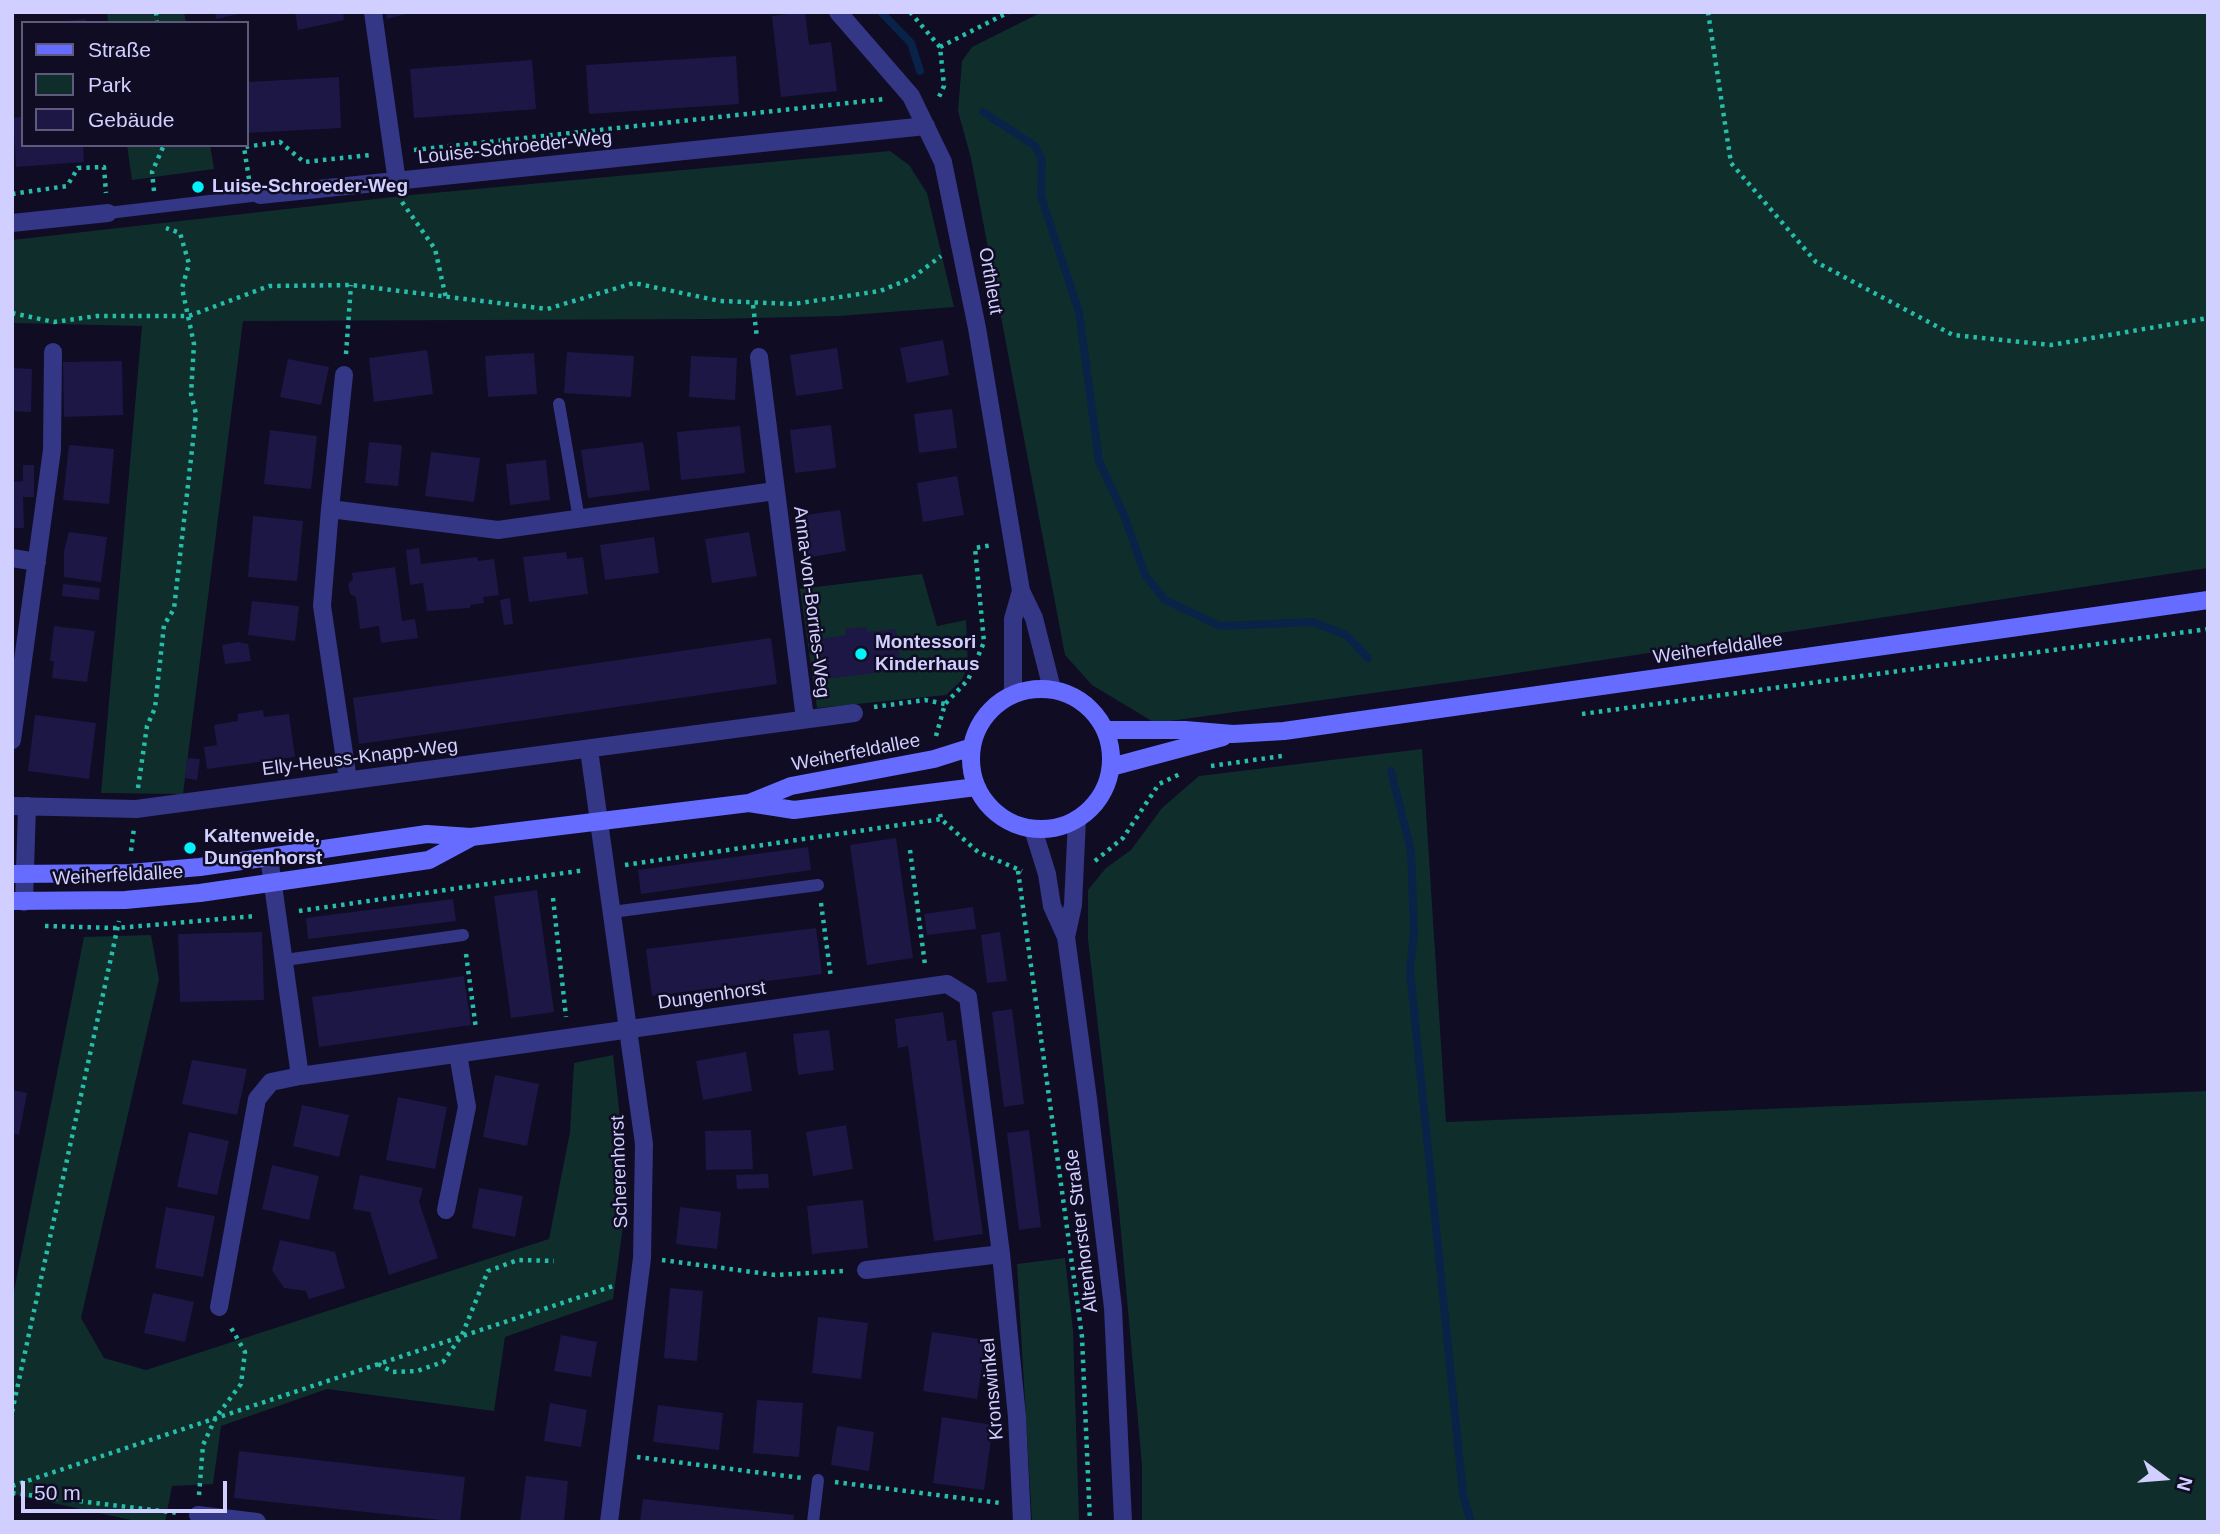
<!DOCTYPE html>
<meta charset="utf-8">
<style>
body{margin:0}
#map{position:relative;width:2220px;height:1534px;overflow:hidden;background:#0f0c24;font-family:Arial,sans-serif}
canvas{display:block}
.frame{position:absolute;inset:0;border:14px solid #d1cfff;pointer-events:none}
.legend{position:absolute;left:21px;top:21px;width:228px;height:126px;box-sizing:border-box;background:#0f0c24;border:2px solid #5d5a7c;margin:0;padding:9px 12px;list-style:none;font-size:21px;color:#d1cfff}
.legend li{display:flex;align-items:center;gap:14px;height:35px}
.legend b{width:35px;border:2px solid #5d5a7c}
.north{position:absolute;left:2129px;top:1443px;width:70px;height:70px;-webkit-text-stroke:5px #0f0c24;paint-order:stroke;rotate:106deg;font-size:19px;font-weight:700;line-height:28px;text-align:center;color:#d1cfff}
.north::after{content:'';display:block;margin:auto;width:24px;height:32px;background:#d1cfff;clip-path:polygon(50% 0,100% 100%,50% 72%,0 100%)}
.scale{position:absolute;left:21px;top:1481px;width:206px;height:32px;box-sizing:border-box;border:4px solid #d1cfff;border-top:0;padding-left:9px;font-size:21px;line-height:24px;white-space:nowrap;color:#d1cfff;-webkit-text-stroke:5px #0f0c24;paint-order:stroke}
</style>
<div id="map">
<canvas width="2220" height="1534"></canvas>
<div class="frame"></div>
<ul class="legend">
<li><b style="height:9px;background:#666cff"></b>Straße</li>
<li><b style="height:19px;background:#0f2e2b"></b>Park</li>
<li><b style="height:19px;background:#1d1746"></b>Gebäude</li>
</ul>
<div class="north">N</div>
<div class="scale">50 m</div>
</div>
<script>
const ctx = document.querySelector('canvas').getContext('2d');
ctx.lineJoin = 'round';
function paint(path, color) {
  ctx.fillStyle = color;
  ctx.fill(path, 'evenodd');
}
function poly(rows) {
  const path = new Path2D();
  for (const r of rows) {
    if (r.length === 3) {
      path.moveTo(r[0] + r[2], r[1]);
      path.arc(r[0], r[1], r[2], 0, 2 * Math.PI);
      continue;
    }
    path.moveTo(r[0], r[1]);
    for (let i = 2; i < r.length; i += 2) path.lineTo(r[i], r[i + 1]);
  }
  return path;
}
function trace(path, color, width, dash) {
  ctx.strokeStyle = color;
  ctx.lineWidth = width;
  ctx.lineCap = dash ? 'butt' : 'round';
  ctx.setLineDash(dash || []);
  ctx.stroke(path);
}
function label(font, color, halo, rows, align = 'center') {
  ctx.font = font + ' Arial,sans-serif';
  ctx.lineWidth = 5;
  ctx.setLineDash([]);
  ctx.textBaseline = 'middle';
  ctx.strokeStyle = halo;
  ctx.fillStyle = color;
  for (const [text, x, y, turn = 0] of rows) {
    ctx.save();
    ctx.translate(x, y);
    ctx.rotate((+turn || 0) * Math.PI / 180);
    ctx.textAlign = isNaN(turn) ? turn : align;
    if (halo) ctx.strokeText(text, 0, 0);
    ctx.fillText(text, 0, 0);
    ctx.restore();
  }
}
paint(poly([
 [107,12,184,12,186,23,108,23],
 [1042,12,2208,12,2208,568,1497,676,1155,723,1092,685,1065,655,971,158,958,111,962,61,972,47],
 [127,145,210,145,214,169,132,180],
 [890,151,909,165,927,193,954,307,839,316,712,319,243,321,183,794,101,793,142,326,12,323,12,240,411,195],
 [922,574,937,626,966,620,968,667,961,681,946,695,817,708,800,589],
 [1422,749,1446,1122,2208,1091,2208,1522,1142,1522,1142,1465,1119,1210,1088,939,1088,890,1106,868,1131,850,1162,808,1199,776],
 [151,935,159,979,81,1318,104,1358,146,1370,549,1239,570,1132,574,1063,613,1055,628,1190,613,1299,505,1337,494,1411,327,1389,221,1426,213,1484,172,1486,165,1522,140,1522,12,1494,12,1301,84,937],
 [1065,1258,1073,1331,1079,1522,1032,1522,1017,1264]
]), '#0f2e2b');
trace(poly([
 [881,12,911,43,920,71],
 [983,112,1035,146,1042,160,1041,196,1079,312,1099,461,1124,515,1145,575,1165,600,1220,626,1313,622,1346,635,1368,658],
 [1391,771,1411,851,1414,932,1410,971,1463,1494,1471,1522]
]), '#082347', 8);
paint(poly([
 [215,12,243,12,243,13,216,19],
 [295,12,343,12,344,20,298,30],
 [386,12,410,12,410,13,387,19],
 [805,12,809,45,831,42,837,91,781,97,772,16],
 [86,19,86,23,67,23,66,21],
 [736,56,739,104,589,114,586,65],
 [532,60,536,109,414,118,410,69],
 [339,77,341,128,247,133,247,82],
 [23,117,23,145,83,145,84,162,16,167,13,118],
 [943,340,949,375,907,383,900,348],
 [837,348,843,389,796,396,790,355],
 [427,350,433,394,374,402,369,358],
 [567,352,634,356,631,397,564,393],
 [534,353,537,394,488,397,485,356],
 [691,356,737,358,735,400,689,397],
 [288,359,329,367,321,405,280,397],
 [122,361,123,415,64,417,63,362],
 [12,368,32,369,31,412,12,411],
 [952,409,957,448,919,453,914,414],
 [831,425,836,468,795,473,790,430],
 [740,426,745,473,681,480,677,432],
 [270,430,317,436,311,489,264,484],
 [369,442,402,445,398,486,365,483],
 [643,442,650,490,588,498,581,450],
 [69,445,114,449,109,504,63,500],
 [431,452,480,458,474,502,425,496],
 [546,460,550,500,510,505,506,464],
 [23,465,34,465,34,497,23,497,24,528,12,528,12,482,23,481],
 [957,476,964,515,923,522,917,483],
 [840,510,846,551,806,558,800,516],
 [253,516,303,521,297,581,248,577],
 [69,532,107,537,101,582,64,577,64,551],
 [749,532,757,576,712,583,705,539],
 [654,537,659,573,605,580,600,545],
 [419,548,421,564,477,557,478,561,494,559,499,595,483,597,484,603,470,605,470,608,427,611,423,583,410,585,406,550],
 [566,552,567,559,583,557,588,594,529,602,523,557],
 [395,567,402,621,415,619,418,638,381,643,379,626,360,629,356,597,350,594,348,584,353,579,352,573],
 [63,584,100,588,99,600,62,596],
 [510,598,513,624,504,625,500,600],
 [252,601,299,606,295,641,248,635],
 [54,626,95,631,87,682,52,678,54,661,50,661],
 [867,627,867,632,896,629,901,670,825,679,820,639,846,635,845,629],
 [771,638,777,684,359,744,353,698],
 [238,642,248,644,251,661,225,664,222,645],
 [263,710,264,717,289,714,295,757,207,769,204,747,217,745,214,725,238,721,238,714],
 [35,715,96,723,89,779,28,771],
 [187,758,200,759,197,780,185,778],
 [896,838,913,958,867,965,850,845],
 [808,847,811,870,641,894,638,870],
 [537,890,554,1012,511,1018,494,896],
 [453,899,456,921,308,939,306,918],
 [973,907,976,929,927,935,924,914],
 [816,928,822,974,652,996,646,949],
 [262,932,264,1000,180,1002,178,934],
 [1000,932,1007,981,987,983,981,935],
 [464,976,471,1025,319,1047,312,997],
 [1012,1009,1024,1104,1004,1107,992,1012],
 [943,1012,947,1041,956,1040,983,1234,934,1241,908,1046,898,1048,895,1019],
 [829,1030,834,1070,798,1075,793,1034],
 [746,1052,752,1091,703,1100,696,1061],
 [192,1060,247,1069,237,1115,182,1104],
 [495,1075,539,1084,527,1146,483,1137],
 [12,1090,27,1093,19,1135,12,1133],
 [398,1097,447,1107,435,1169,386,1160],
 [302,1105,349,1115,339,1157,293,1146],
 [846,1125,853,1169,813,1176,806,1132],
 [751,1130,753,1169,706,1170,705,1131],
 [1029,1130,1041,1227,1019,1230,1007,1133],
 [189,1132,229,1141,217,1195,177,1187],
 [272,1165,319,1176,309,1220,262,1209],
 [768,1174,769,1188,737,1189,736,1175],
 [360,1175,423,1188,419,1202,438,1258,389,1275,370,1212,353,1209],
 [479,1188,523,1196,515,1237,472,1228],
 [863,1200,868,1248,812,1254,807,1206],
 [166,1207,215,1216,203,1277,155,1268],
 [680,1207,721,1212,717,1249,676,1244],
 [280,1240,335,1252,345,1288,309,1299,306,1291,284,1288,272,1270],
 [670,1288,703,1291,697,1361,664,1358],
 [153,1293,194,1302,185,1342,144,1333],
 [818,1317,868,1323,861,1379,812,1373],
 [932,1332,986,1340,977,1399,923,1391],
 [561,1335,597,1342,591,1377,554,1371],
 [757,1400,803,1403,799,1457,753,1453],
 [550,1403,587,1410,581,1447,544,1441],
 [658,1405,723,1413,719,1450,653,1442],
 [942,1417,993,1425,984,1490,933,1483],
 [837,1426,874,1432,869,1471,831,1465],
 [239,1451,465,1477,460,1522,234,1498],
 [526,1476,568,1481,564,1522,520,1522],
 [643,1499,794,1515,793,1522,640,1522]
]), '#1d1746');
trace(poly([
 [156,12,157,23],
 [910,12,940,47,944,86,938,99],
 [1708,12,1731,163,1816,262,1953,335,2051,345,2208,318],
 [940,47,1009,12],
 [414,150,885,99],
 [249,179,244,147,280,142,304,162,370,155],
 [154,191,152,172,164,145],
 [12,194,67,186,78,168,104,167,106,193],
 [402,202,435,249,446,298],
 [753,305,757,338],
 [12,313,54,322,97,316,189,316,269,286,351,285,547,309,634,283,720,301,793,304,880,291,912,278,941,256],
 [346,354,351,285],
 [874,707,925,700,945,704],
 [1582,714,2208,629],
 [936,736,945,704,968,680,984,642,975,548,992,545],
 [1211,766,1282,756],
 [138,788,147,726,155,708,164,625,174,609,196,414,191,394,194,344,182,288,189,264,180,233,166,228],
 [940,814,941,819,978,852,1022,871],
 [910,850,925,965],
 [131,851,134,828],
 [1095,861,1123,838,1159,784,1180,774],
 [625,865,941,819],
 [1018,871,1082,1337,1090,1522],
 [553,898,566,1017],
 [821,903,831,978],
 [299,911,585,870],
 [45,926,117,928,256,916],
 [466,954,476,1029],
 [662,1260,775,1275,844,1271],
 [378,1364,393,1372,417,1371,443,1362,462,1335,488,1271,518,1260,554,1261],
 [12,1412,119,921],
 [637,1457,802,1478],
 [835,1482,1000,1503],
 [12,1486,616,1285],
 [12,1493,178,1513],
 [199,1495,203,1445,216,1417,241,1384,245,1352,230,1326]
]), '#26bdaa', 4.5, [3.5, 5]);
trace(poly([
 [108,213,260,195],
 [559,404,579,519],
 [612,912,818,885],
 [285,960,463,935],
 [813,1522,818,1480]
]), '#343686', 12);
trace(poly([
 [373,12,397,182],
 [838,12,911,96,943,162,977,328,1021,591,1034,618,1052,689],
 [260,195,926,126],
 [12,223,108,213],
 [759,357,805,719],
 [330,509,344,375],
 [12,558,37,562],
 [1013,694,1013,619,1021,591],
 [12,740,52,450,53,352],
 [589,750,644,1144,642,1258,609,1522],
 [348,780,322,606,330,509,498,530,775,491],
 [12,806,136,809,854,713],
 [269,857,300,1076,947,984,968,997,1001,1254,1017,1417,1022,1522],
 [24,902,27,806],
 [446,1210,467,1107,458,1054],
 [866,1270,1001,1254],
 [219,1307,257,1099,271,1082,300,1076],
 [198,1515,257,1522]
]), '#343686', 18);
trace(poly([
 [1033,829,1047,874,1052,906,1066,937,1088,1099,1113,1308,1123,1522],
 [1066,937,1073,905,1077,819]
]), '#343686', 18);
trace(poly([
 [1041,759,70],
 [1105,730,1185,730,1233,734,1284,731,2208,600],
 [1111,767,1223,737],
 [749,803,794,810,976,787],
 [12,874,129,873,200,867,427,834,471,837,749,803,791,786,934,759,972,747],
 [12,901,125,900,200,893,429,860,470,838]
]), '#666cff', 18);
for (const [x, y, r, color] of [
 [198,187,7,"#00f2fa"],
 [861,654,7,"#00f2fa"],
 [190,848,7,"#00f2fa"]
]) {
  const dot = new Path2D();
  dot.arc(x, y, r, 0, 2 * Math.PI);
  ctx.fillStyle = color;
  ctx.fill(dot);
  trace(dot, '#0f0c24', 2.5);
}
label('19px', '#d1cfff', '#0f0c24', [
 ["Louise-Schroeder-Weg",515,148,-6],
 ["Orthleut",990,281,80],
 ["Anna-von-Borries-Weg",811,602,83],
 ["Weiherfeldallee",1718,649,-8],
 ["Weiherfeldallee",856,753,-11],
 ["Elly-Heuss-Knapp-Weg",360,758,-7],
 ["Weiherfeldallee",118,876,-3],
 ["Dungenhorst",712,996,-8],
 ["Scherenhorst",620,1172,-92],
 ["Altenhorster Straße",1082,1231,-97],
 ["Kronswinkel",993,1389,-95]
]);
label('bold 19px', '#d1cfff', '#0f0c24', [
 ["Luise-Schroeder-Weg",212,187],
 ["Montessori",875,643],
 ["Kinderhaus",875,665],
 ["Kaltenweide,",204,837],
 ["Dungenhorst",204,859]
], 'left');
</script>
